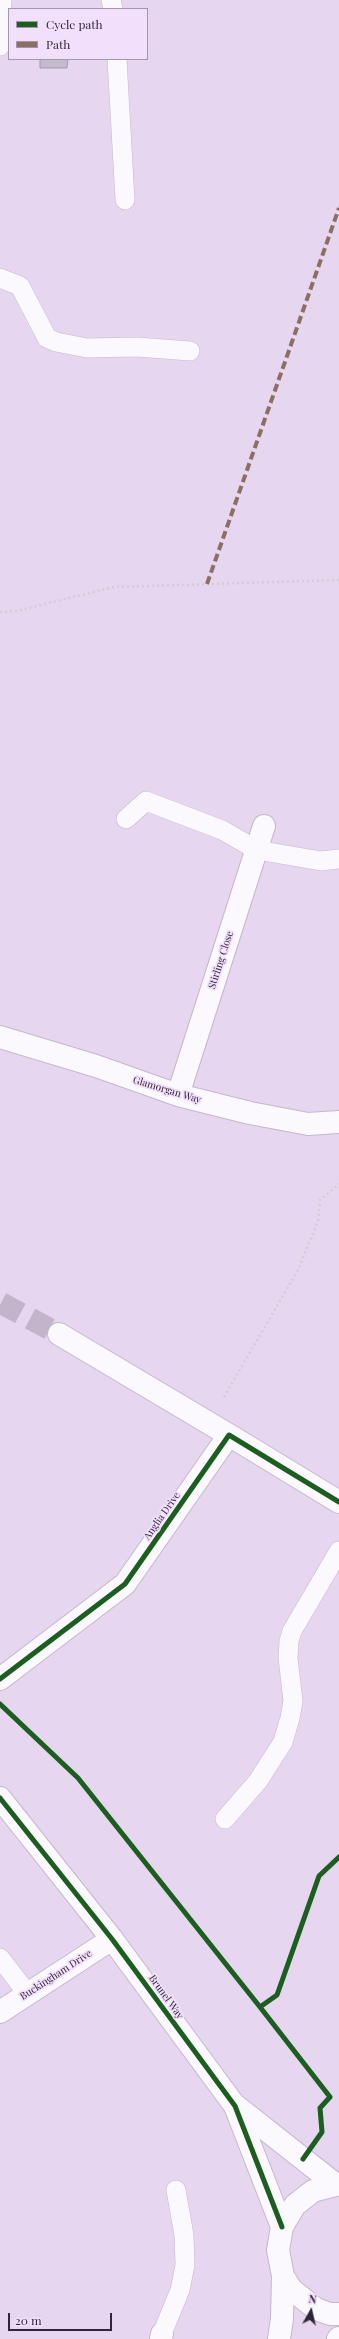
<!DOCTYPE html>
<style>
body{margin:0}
#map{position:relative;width:339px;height:2339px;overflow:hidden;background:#e7d6f0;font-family:"Playfair Display",serif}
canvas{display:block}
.legend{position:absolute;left:8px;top:8px;width:140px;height:52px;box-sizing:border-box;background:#f1dffb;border:1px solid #a495ad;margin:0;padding:5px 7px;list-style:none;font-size:12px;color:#312638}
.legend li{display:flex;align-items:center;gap:8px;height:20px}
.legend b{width:20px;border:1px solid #a495ad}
.north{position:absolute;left:291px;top:2291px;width:40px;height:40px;-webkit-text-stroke:3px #f1dffb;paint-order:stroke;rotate:8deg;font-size:11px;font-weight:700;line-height:16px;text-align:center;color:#312638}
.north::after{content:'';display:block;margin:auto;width:14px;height:18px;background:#312638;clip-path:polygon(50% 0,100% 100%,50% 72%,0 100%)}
.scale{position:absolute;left:8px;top:2313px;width:104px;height:18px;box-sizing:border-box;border:2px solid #312638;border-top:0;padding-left:5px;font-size:12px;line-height:14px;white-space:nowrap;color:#312638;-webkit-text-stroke:3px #f1dffb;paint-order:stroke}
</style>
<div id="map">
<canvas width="339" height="2339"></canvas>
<ul class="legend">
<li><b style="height:5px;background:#1b5e20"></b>Cycle path</li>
<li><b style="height:5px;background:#8d6e63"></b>Path</li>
</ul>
<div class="north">N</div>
<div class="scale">20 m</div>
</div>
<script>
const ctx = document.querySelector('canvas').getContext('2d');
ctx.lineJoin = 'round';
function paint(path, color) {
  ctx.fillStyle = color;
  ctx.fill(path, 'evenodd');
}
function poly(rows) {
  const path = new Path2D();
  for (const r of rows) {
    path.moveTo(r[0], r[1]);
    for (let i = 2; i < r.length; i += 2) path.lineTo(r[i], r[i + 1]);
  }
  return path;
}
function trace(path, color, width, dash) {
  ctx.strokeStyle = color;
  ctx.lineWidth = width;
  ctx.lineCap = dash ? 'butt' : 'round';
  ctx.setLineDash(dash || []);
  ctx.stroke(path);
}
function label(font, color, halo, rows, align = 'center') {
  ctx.font = font + ' "Playfair Display",serif';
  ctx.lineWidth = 3.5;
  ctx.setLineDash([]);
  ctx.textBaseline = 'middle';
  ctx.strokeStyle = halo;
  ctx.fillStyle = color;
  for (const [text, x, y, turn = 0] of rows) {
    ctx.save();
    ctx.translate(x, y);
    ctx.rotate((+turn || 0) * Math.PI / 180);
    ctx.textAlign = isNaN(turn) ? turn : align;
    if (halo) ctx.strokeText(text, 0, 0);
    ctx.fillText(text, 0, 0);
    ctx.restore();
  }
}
const building = poly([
 [40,59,68,59,67,68,40,68,40,59]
]);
paint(building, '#c3bace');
trace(building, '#a49baf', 1);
trace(poly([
 [1,1303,59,1334]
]), '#c3b3cb', 22, [22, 11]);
const service = poly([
 [111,0,113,9],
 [0,46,2,0],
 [117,59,125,200],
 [0,278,20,286,47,338,56,342,87,348,137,347,190,351],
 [126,819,146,801,222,830,257,850,321,861,339,859],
 [225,1819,258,1781,283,1742,290,1718,293,1701,288,1658,289,1641,292,1631,339,1551],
 [0,1958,27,1993],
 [162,2334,180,2290,185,2265,184,2235,176,2190]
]);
const minor = poly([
 [0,1037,96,1066,178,1095,250,1113,308,1124,339,1122],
 [178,1095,264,826],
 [59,1334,229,1435],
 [0,1679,125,1584,229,1435,339,1502],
 [0,2012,112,1939],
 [161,2339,162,2334]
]);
const tertiary = poly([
 [0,1798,112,1939,235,2106,282,2227],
 [236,2106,335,2184],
 [339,2184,313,2191,295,2205,282,2227,278,2250,283,2276,291,2289,316,2309,330,2314,339,2314],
 [279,2339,282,2319,283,2276],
 [338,2339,339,2338]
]);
trace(service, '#c4b7cb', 20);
trace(minor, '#c4b7cb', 24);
trace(tertiary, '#c4b7cb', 24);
trace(poly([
 [0,612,17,611,114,587,339,580],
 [224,1397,298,1270,318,1221,320,1200,339,1184]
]), '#d2cdd4', 2.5, [2, 3]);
trace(service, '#fbf9fd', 19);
trace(minor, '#fbf9fd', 22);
trace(tertiary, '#fbf9fd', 22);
trace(poly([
 [207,584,339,208]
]), '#8d6e63', 4, [8, 4]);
trace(poly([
 [0,1679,125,1584,229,1435,339,1502],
 [0,1704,78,1778,260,2007],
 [0,1798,112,1939,235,2106,282,2227],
 [303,2159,322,2132,320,2108,330,2097,260,2007,277,1995,319,1876,339,1857]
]), '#1b5e20', 5);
label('10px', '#312638', '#f1dffb', [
 ["Stirling Close",221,960,-72],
 ["Glamorgan Way",167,1090,17],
 ["Anglia Drive",162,1516,-55],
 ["Buckingham Drive",56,1975,-33],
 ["Brunel Way",166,1997,54]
]);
</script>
